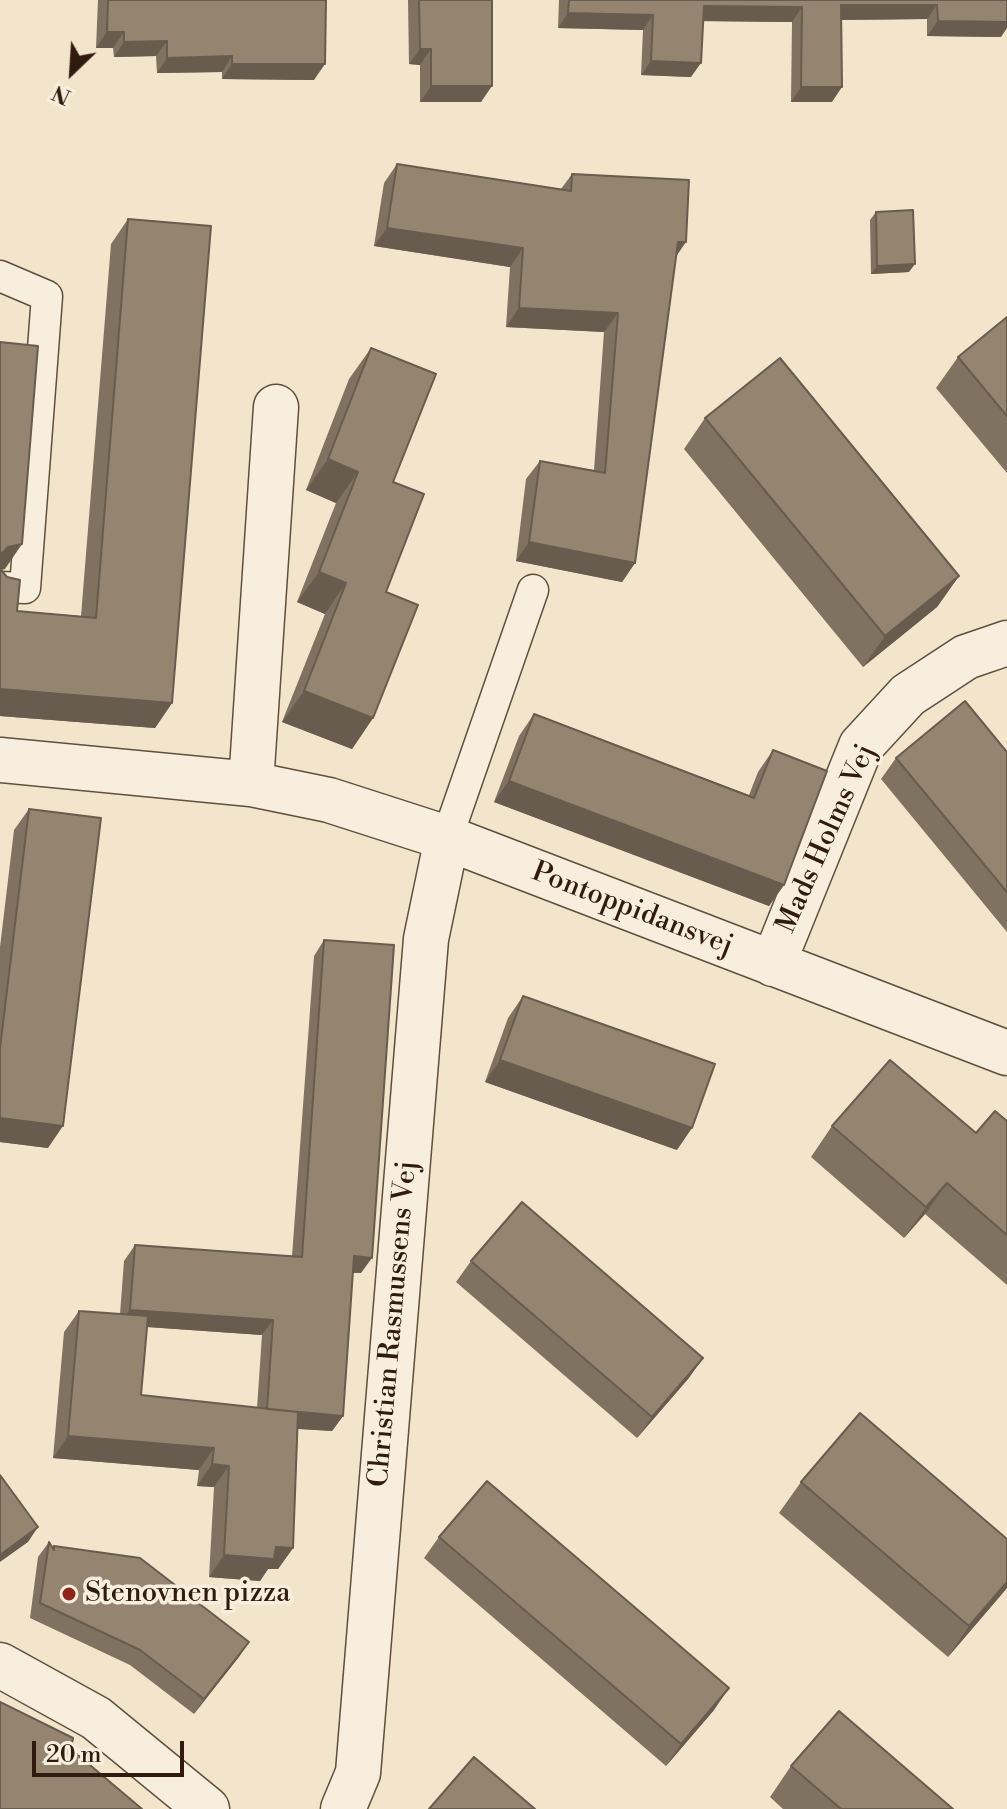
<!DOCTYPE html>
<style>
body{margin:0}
#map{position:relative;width:1007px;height:1809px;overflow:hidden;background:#f2e5cb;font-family:"Libre Bodoni",serif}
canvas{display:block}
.north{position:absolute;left:32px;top:32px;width:80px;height:80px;-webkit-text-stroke:6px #f7eedd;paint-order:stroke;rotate:205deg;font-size:22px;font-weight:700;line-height:32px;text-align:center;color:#311b0e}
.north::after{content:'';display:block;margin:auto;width:28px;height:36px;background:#311b0e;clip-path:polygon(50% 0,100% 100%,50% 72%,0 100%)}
.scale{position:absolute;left:32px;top:1741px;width:152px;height:36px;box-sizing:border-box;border:4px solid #311b0e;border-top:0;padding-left:10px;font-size:24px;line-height:28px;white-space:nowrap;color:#311b0e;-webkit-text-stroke:6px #f7eedd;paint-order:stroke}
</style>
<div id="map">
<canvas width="1007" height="1809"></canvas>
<div class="north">N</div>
<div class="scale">20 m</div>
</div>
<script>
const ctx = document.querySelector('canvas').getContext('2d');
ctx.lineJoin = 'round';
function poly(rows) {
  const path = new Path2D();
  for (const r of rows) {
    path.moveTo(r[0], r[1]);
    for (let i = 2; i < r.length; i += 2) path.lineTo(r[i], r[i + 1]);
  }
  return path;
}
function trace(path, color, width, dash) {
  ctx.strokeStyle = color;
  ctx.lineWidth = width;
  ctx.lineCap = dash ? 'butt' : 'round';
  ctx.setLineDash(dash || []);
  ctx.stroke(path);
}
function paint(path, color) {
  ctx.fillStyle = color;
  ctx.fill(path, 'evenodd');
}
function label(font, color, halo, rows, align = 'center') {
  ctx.font = font + ' "Libre Bodoni",serif';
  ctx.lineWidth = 7;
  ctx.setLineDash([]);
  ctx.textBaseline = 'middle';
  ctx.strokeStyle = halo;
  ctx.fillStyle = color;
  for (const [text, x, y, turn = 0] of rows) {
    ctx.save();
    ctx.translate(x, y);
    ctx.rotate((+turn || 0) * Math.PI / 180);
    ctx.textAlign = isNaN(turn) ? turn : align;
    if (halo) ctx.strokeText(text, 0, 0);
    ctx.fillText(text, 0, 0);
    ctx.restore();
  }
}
const service = poly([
 [0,276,47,296,25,588,0,587],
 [447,838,533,590]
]);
const minor = poly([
 [0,760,251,784,329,800,447,838,1007,1053],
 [251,784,276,407],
 [773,964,861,746,908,695,966,657,1007,643],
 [343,1809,358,1773,426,939,447,838]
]);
const tertiary = poly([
 [0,1665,96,1718,207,1809]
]);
trace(service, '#614e3d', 33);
trace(minor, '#614e3d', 47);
trace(tertiary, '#614e3d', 47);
trace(service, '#f7eedd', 30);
trace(minor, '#f7eedd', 44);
trace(tertiary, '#f7eedd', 44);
paint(poly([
 [98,0,326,0,314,80,222,79,222,72,157,73,156,56,114,57,113,48,96,48],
 [408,0,492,0,481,102,420,102,420,65,409,64],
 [559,0,1007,0,1001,37,927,36,927,19,841,20,832,102,791,102,792,22,703,21,691,77,641,75,643,30,558,28],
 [397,164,561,189,572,174,675,258,635,563,622,582,516,561,526,479,540,461,594,470,604,332,506,327,510,267,374,246,384,183],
 [876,212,909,272,871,274,870,220],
 [128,219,172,703,155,728,0,716,0,342,5,569,1,570,17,611,81,616,111,244],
 [1007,317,1007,473,936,388,958,357],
 [371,348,393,482,386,592,373,718,352,749,282,722,325,614,297,602,336,503,306,490,349,379],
 [705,418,959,576,937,607,863,667,684,449],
 [534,714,749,795,758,772,773,750,784,885,769,906,494,802,519,736],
 [1007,752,1007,932,881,779,896,758],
 [29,809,48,1148,0,1142,0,947,14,830],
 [324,940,361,1273,353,1273,343,1416,332,1431,298,1429,293,1548,278,1569,268,1569,260,1581,209,1577,214,1487,197,1486,199,1470,53,1458,64,1332,79,1311,120,1314,124,1261,135,1245,292,1256,314,956],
 [147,1327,262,1335,257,1408,141,1395],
 [523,996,677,1150,485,1082,508,1018],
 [1007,1121,1007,1285,925,1214,904,1238,811,1157,832,1126,976,1133],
 [471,1261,703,1358,688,1379,637,1438,456,1282],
 [801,1482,1007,1588,948,1657,779,1513],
 [439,1537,714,1710,666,1766,424,1558],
 [49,1542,53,1548,54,1546,249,1642,194,1714,130,1665,30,1618,38,1557],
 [791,1766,953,1809,783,1809,770,1797]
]), '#807260');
paint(poly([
 [841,5,937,5,927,19,831,20],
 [704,6,802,7,792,22,693,21],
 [568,13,653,15,643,30,558,28],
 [938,21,1007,22,1007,28,1001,37,927,36],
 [107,32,124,32,113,48,96,48],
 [167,41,156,56,114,57,124,42],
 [420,49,431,49,420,65,409,64],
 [232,56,222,72,157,73,167,58],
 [651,61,701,63,691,77,641,75],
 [232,64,325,64,314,80,222,79],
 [431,86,492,86,481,102,420,102],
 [801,87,842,87,832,102,791,102],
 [387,228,523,248,510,267,374,246],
 [678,242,686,242,673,261],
 [915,264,909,272,871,274,877,266],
 [519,308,618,313,604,332,506,327],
 [328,459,358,472,336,503,306,490],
 [529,542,635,563,622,582,516,561],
 [22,544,5,569,0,570,0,556,8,547],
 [319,572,346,583,325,614,297,602],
 [959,576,937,607,863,667,885,636],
 [0,689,172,703,155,728,0,716],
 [304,691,373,718,352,749,282,722],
 [509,781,784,885,769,906,494,802],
 [500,1060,692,1128,677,1150,485,1082],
 [0,1118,63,1126,48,1148,0,1142],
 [947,1183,925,1214,904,1238,926,1207],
 [354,1256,372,1258,361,1273,343,1272],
 [130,1310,273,1320,262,1335,119,1325],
 [703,1358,688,1379,637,1438,652,1417],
 [267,1410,343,1416,332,1431,256,1426],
 [68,1436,214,1448,199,1470,53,1458],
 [212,1464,229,1466,214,1487,197,1486],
 [38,1527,28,1542,0,1562,0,1555],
 [276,1547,293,1548,278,1569,268,1569,260,1581,209,1577,224,1555],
 [1007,1582,1007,1588,948,1657,969,1626],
 [249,1642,239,1657,194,1714,204,1699],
 [729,1688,714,1710,666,1766,681,1744]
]), '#685c4e');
const building = poly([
 [108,0,326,0,325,64,232,64,232,56,167,58,167,41,124,42,124,32,107,32,108,0],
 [419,0,492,0,492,86,431,86,431,49,420,49,419,0],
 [569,0,1007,0,1007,22,938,21,937,5,841,5,842,87,801,87,802,7,704,6,701,63,651,61,653,15,568,13,569,0],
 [397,164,571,191,572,174,689,180,686,242,678,242,635,563,529,542,540,461,605,473,618,313,519,308,523,248,387,228,397,164],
 [913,210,915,264,877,266,876,212,913,210],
 [128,219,211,226,172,703,0,689,0,565,1,570,7,577,20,580,17,611,96,618,128,219],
 [1007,317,1007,416,958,357,1007,317],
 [0,342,38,346,22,544,8,547,2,553,0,560,0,342],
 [371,348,436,374,393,482,424,494,386,592,418,605,373,718,304,691,346,583,319,572,358,472,328,459,371,348],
 [780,358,959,576,885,636,705,418,780,358],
 [965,701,1007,752,1007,892,896,758,965,701],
 [534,714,754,798,773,750,827,771,784,885,509,781,534,714],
 [29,809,101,818,63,1126,0,1118,0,1048,29,809],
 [324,940,394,945,372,1258,354,1256,343,1416,267,1409,273,1320,130,1310,135,1245,302,1257,324,940],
 [523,996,715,1064,692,1128,500,1060,523,996],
 [890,1060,976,1133,995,1111,1007,1121,1007,1235,947,1183,926,1207,832,1126,890,1060],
 [522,1202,703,1358,652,1417,471,1261,522,1202],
 [79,1311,148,1316,141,1395,298,1412,293,1548,276,1547,274,1559,224,1555,229,1466,212,1464,214,1448,68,1436,79,1311],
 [860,1413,1007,1539,1007,1582,969,1626,801,1482,860,1413],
 [0,1475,38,1527,0,1555,0,1475],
 [487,1481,729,1688,681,1744,439,1537,487,1481],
 [49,1542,54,1550,54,1546,140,1558,249,1642,204,1699,140,1650,40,1603,49,1542],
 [0,1702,73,1738,71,1749,142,1809,0,1809,0,1702],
 [839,1711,953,1809,841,1809,791,1766,839,1711],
 [474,1757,535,1809,429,1809,474,1757]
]);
paint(building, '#958470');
trace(building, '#685c4e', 2);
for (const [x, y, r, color] of [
 [69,1594,8,"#8f2418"]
]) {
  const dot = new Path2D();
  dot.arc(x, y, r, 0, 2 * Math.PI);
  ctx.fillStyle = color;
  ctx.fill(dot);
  trace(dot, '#f7eedd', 3);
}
label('28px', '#311b0e', '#f7eedd', [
 ["Mads Holms Vej",827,839,-66],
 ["Pontoppidansvej",632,910,21],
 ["Christian Rasmussens Vej",394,1324,-85]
]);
label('28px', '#311b0e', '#f7eedd', [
 ["Stenovnen pizza",85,1594]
], 'left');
</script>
